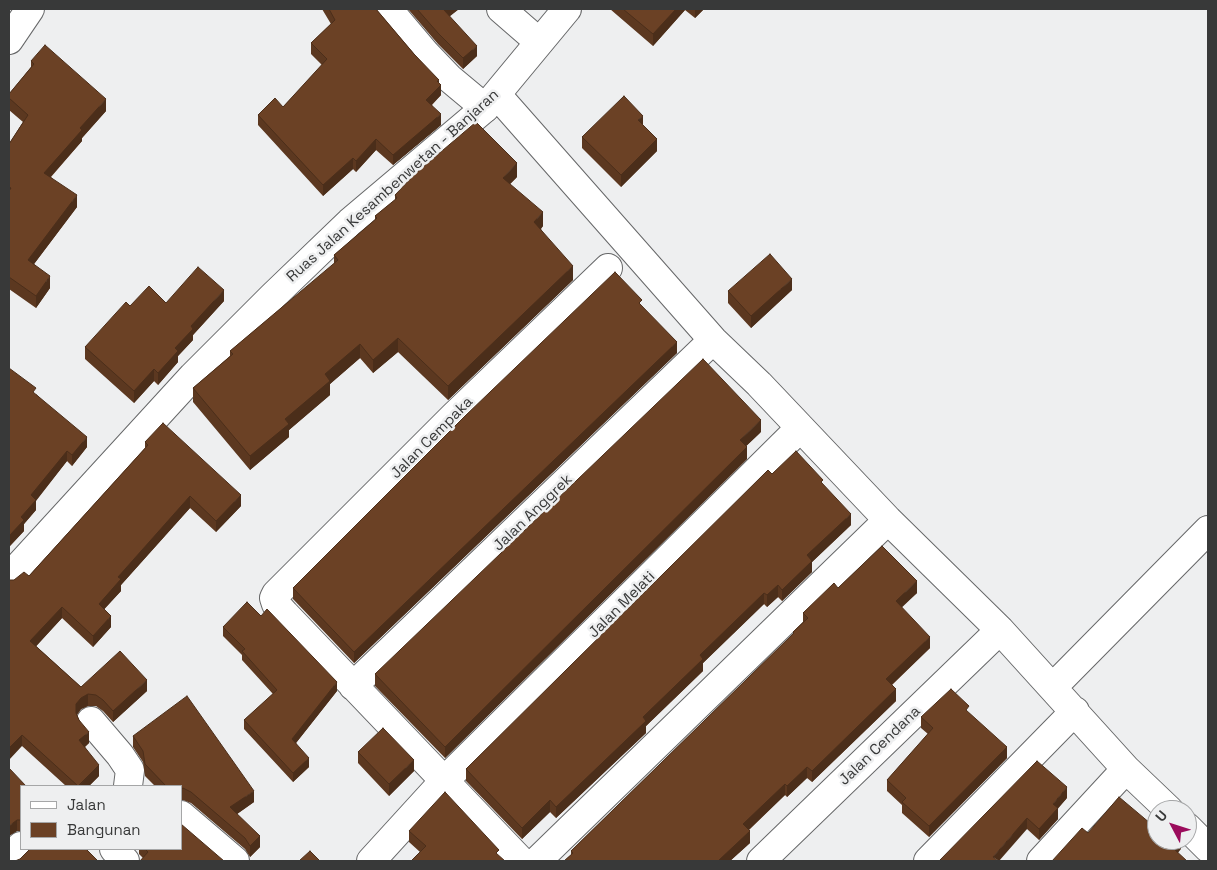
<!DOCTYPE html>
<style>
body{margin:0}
#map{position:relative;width:1217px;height:870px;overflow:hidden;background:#eeeff0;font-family:"Space Grotesk",sans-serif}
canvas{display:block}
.frame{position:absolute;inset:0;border:10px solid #383939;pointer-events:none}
.legend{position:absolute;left:20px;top:785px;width:162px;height:65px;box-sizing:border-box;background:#eeeff0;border:1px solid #a5a6a7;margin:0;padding:6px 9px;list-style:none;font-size:15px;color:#383939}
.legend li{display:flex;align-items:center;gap:10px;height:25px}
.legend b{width:25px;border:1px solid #a5a6a7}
.north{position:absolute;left:1147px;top:800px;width:50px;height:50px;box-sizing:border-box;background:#eeeff0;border:1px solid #a5a6a7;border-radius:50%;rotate:310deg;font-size:14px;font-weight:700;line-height:20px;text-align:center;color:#383939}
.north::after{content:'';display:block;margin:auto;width:18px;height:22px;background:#9b0c5c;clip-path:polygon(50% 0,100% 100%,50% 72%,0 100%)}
</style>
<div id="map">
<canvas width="1217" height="870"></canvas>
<div class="frame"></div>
<ul class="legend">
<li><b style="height:6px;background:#fff"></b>Jalan</li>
<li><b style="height:14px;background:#6b4125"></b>Bangunan</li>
</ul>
<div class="north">U</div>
</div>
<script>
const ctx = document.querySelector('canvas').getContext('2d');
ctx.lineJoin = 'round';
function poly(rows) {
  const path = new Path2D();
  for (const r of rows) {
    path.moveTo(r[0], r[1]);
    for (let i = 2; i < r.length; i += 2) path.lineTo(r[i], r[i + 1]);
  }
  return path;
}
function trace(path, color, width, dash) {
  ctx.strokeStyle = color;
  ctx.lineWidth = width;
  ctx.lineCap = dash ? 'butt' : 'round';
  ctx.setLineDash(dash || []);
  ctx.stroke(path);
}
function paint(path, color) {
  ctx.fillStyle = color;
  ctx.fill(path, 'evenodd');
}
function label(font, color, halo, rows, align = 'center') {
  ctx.font = font + ' "Space Grotesk",sans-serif';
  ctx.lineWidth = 5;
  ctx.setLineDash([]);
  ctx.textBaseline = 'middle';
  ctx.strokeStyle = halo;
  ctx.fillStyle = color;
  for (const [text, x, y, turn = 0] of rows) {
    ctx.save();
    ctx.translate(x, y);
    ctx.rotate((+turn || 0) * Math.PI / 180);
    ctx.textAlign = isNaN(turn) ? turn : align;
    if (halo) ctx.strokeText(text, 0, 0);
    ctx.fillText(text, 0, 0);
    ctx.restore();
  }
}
const street = poly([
 [388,9,426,54,449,78,485,108],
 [501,9,539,42],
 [9,40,30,9],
 [497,95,713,340,759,384,888,520,1000,630,1126,769,1169,810],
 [353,686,713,340],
 [1053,687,1208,530],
 [91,721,120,755,130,770,128,786],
 [181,815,235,861],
 [1187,827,1208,848],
 [114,849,125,861],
 [9,858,21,846],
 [371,861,444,781,800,428],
 [521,861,285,614,276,604,274,598,276,594,454,416,608,268],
 [537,861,888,520],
 [761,861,1000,630],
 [928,861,1075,711],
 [1041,861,1126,769]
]);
const secondary = poly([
 [9,577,193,376,273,296,350,222,485,108,567,9]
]);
trace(street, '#666768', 30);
trace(secondary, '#666768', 30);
trace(street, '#fff', 28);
trace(secondary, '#fff', 28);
paint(poly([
 [322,9,376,9,439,83,441,95,432,105,441,125,393,165,376,150,356,172,353,169,323,196,258,125,258,115,283,107,322,65,311,54,311,43,331,24],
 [408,9,459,9,449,16,477,56,463,69,438,44],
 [610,9,704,9,695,18,685,10,653,46],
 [31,61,106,111,82,138,82,141,51,177,77,207,34,264,50,288,36,308,9,289,9,144,23,122,9,110,9,94,31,67],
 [643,125,657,151,621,187,582,148,582,137],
 [517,177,510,184,543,226,541,229,573,280,448,400,398,352,373,373,360,358,330,384,330,395,289,430,289,437,250,470,193,402,193,388,230,356,230,351,334,264,334,255,375,220,375,216,395,200,395,195],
 [792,290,751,328,728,303,728,291],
 [224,301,193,335,193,340,178,356,178,362,158,385,154,381,134,403,85,359,85,347,130,306,166,303],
 [642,307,677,353,354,663,293,599,293,588],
 [36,394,87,447,72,466,67,461,36,500,36,510,24,524,24,531,9,547],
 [761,432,746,446,747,459,445,758,375,686,375,674],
 [145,442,241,506,216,532,190,508,121,585,121,591,104,609,111,627,93,647,62,618,36,646,81,687,147,691,113,722,103,711,96,706,88,706,81,709,77,715,89,743,85,747,99,776,89,786,66,786,22,746,14,580,29,576,145,448],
 [772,474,823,485,851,525,812,562,812,572,782,601,778,597,767,607,764,604,703,663,703,671,646,726,646,733,556,818,550,812,522,839,466,781,466,769],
 [838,588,917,593,901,607,930,648,892,685,896,701,812,782,807,778,787,797,785,795,749,830,750,843,730,861,564,861,571,855,571,851,793,634,793,632,803,622,803,613],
 [223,627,337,691,296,743,309,767,293,782,244,729,244,720,273,694,242,660,242,655,223,636],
 [969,713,1007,758,929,837,902,813,902,805,887,791,887,780,928,734,921,728,921,717],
 [133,736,254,802,237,814,260,847,250,857,245,849,191,803,183,800,181,800,181,786,155,786,145,776,143,762,133,747],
 [358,752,414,771,389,796,358,763],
 [21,786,21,831,17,831,10,835],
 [1067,798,1058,808,1058,819,1039,840,1027,829,939,861],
 [409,831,499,850,420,852,409,842],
 [139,849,181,849,143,858,139,854]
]), '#5c3820');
paint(poly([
 [445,9,459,9,444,21,444,10],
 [676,9,685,9,685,10,653,46,653,34],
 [695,9,704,9,695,18],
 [477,46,477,56,463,69,463,58],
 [439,80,439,86,441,85,441,95,426,110,426,100,437,81],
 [106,99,106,111,82,138,82,141,44,184,44,173,80,128],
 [441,114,441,125,393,165,393,155],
 [643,116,643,127,638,120],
 [376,139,376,150,356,172,356,161],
 [657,139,657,151,621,187,621,175],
 [353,158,353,169,323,196,323,185],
 [517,163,517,177,503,191,503,178],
 [77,195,77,207,28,272,28,260],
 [543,212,543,226,534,236,534,222],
 [573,266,573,280,448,400,448,386],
 [50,276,50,288,36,308,36,296],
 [792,279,792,290,751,328,751,316],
 [224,290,224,301,193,335,193,340,178,356,178,362,158,385,158,373,175,348,191,326],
 [398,338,398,352,373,373,373,360],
 [677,342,677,353,354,663,354,652],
 [360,344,360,358,330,384,330,395,289,430,289,437,250,470,250,456,285,419,325,374],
 [154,369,154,381,134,403,134,391],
 [761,420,761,432,740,452,740,440],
 [87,437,87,447,72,466,72,455],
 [747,447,747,459,445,758,445,747],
 [67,451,67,461,36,501,36,500,36,510,24,524,24,531,9,547,9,536,21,517,31,495],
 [241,495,241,506,216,532,216,521],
 [190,496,190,508,121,585,121,591,99,615,99,604,118,577],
 [851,514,851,525,812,562,812,572,782,601,782,590,807,555],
 [917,581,917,593,896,613,896,601],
 [778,585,778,597,767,607,767,595],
 [764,593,764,604,703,663,703,671,646,726,646,733,556,818,556,807,643,717,700,655],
 [62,607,62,618,30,653,30,641],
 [111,616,111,627,93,647,93,636],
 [930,637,930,648,886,690,886,679],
 [147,680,147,691,113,722,113,711],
 [337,682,337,691,292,748,292,739],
 [896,689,896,701,812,782,812,771],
 [88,694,88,706,81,709,76,715,76,704,81,698],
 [89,732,89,743,79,752,79,740],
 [22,735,22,746,9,760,9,748],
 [1007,747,1007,758,929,837,929,826],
 [309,758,309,767,293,782,293,773],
 [414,760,414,771,389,796,389,784],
 [99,765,99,776,89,786,79,786],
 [807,767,807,778,787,797,787,786],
 [785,784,785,795,743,835,743,824],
 [1067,787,1067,798,1055,812,1058,808,1058,819,1039,840,1039,829,1053,804],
 [254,791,254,802,230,819,230,807],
 [550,800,550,812,522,839,522,828],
 [1027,818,1027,829,999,861,993,857],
 [17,820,17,831,9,836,9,826],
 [750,831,750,843,730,861,718,861],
 [260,836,260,847,250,857,250,846],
 [1180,840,1181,840,1181,849,1173,859,1173,848]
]), '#4b2e1a');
const building = poly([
 [329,9,376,9,414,54,439,80,437,81,441,85,426,100,441,114,393,155,376,139,356,161,353,158,323,185,258,115,275,98,283,107,327,59,311,43,335,20,329,9],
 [417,9,445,9,444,10,477,46,463,58,438,33,417,9],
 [623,9,676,9,653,34,623,9],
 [45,45,106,99,80,128,82,130,44,173,77,195,28,260,50,276,36,296,9,277,9,191,11,188,9,187,9,144,28,115,9,98,9,94,34,64,31,61,45,45],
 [624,96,643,116,638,120,657,139,621,175,582,137,624,96],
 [476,122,517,163,503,178,543,212,534,222,573,266,448,386,398,338,373,360,360,344,325,374,330,381,285,419,289,424,250,456,193,388,233,354,230,351,338,260,334,255,377,218,375,216,397,198,395,195,416,173,476,122],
 [770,254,792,279,751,316,728,291,770,254],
 [198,267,224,290,191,326,193,329,175,348,178,351,158,373,154,369,134,391,85,347,126,302,130,306,149,286,166,303,198,267],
 [615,272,642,300,639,303,677,342,354,652,293,588,465,416,615,272],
 [703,359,761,420,740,440,747,447,445,747,375,674,703,359],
 [9,368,36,388,33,392,87,437,72,455,67,451,31,495,36,500,21,517,24,520,9,536,9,368],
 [163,423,241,495,216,521,190,496,118,577,121,579,99,604,111,616,93,636,62,607,30,641,81,687,120,651,147,680,113,711,103,700,96,695,88,694,81,698,76,704,76,713,79,720,89,732,79,740,99,765,78,786,22,735,9,748,9,580,14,580,24,572,29,576,148,445,145,442,163,423],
 [796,451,823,480,821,482,851,514,807,555,812,561,782,590,778,585,767,595,764,593,700,655,703,659,643,717,646,721,556,807,550,800,522,828,466,769,768,470,772,474,796,451],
 [882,546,917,581,896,601,930,637,886,679,896,689,812,771,807,767,787,786,785,784,743,824,750,831,718,861,564,861,573,853,571,851,794,633,793,632,808,618,803,613,834,583,838,588,882,546],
 [247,602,261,616,267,609,337,682,292,739,309,758,293,773,244,720,277,690,242,651,245,649,223,627,247,602],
 [951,689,969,706,966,710,1007,747,929,826,902,802,906,798,887,780,933,728,921,717,951,689],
 [187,696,254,791,230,807,260,836,250,846,245,838,191,792,183,788,181,789,181,786,166,786,145,764,143,751,133,736,187,696],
 [383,728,414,760,389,784,358,752,383,728],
 [1037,761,1067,787,1053,804,1058,808,1039,829,1027,818,993,857,998,861,939,861,1037,761],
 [9,768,26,786,21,786,21,820,17,820,9,826,9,768],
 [445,792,499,850,496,853,505,861,411,861,426,846,409,831,445,792],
 [1119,797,1157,829,1157,840,1180,840,1173,848,1187,861,1052,861,1082,828,1088,833,1119,797],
 [181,824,224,861,140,861,148,852,145,849,181,849,181,824],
 [30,849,86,849,98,861,15,861,20,859,30,849],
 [310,851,320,861,299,861,310,851]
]);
paint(building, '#6b4125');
trace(building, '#4b2e1a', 1);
label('15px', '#383939', '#eeeff0', [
 ["Ruas Jalan Kesambenwetan - Banjaran",393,186,-42],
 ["Jalan Cempaka",432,438,-45],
 ["Jalan Anggrek",533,513,-44],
 ["Jalan Melati",622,605,-45],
 ["Jalan Cendana",880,746,-44]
]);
</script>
